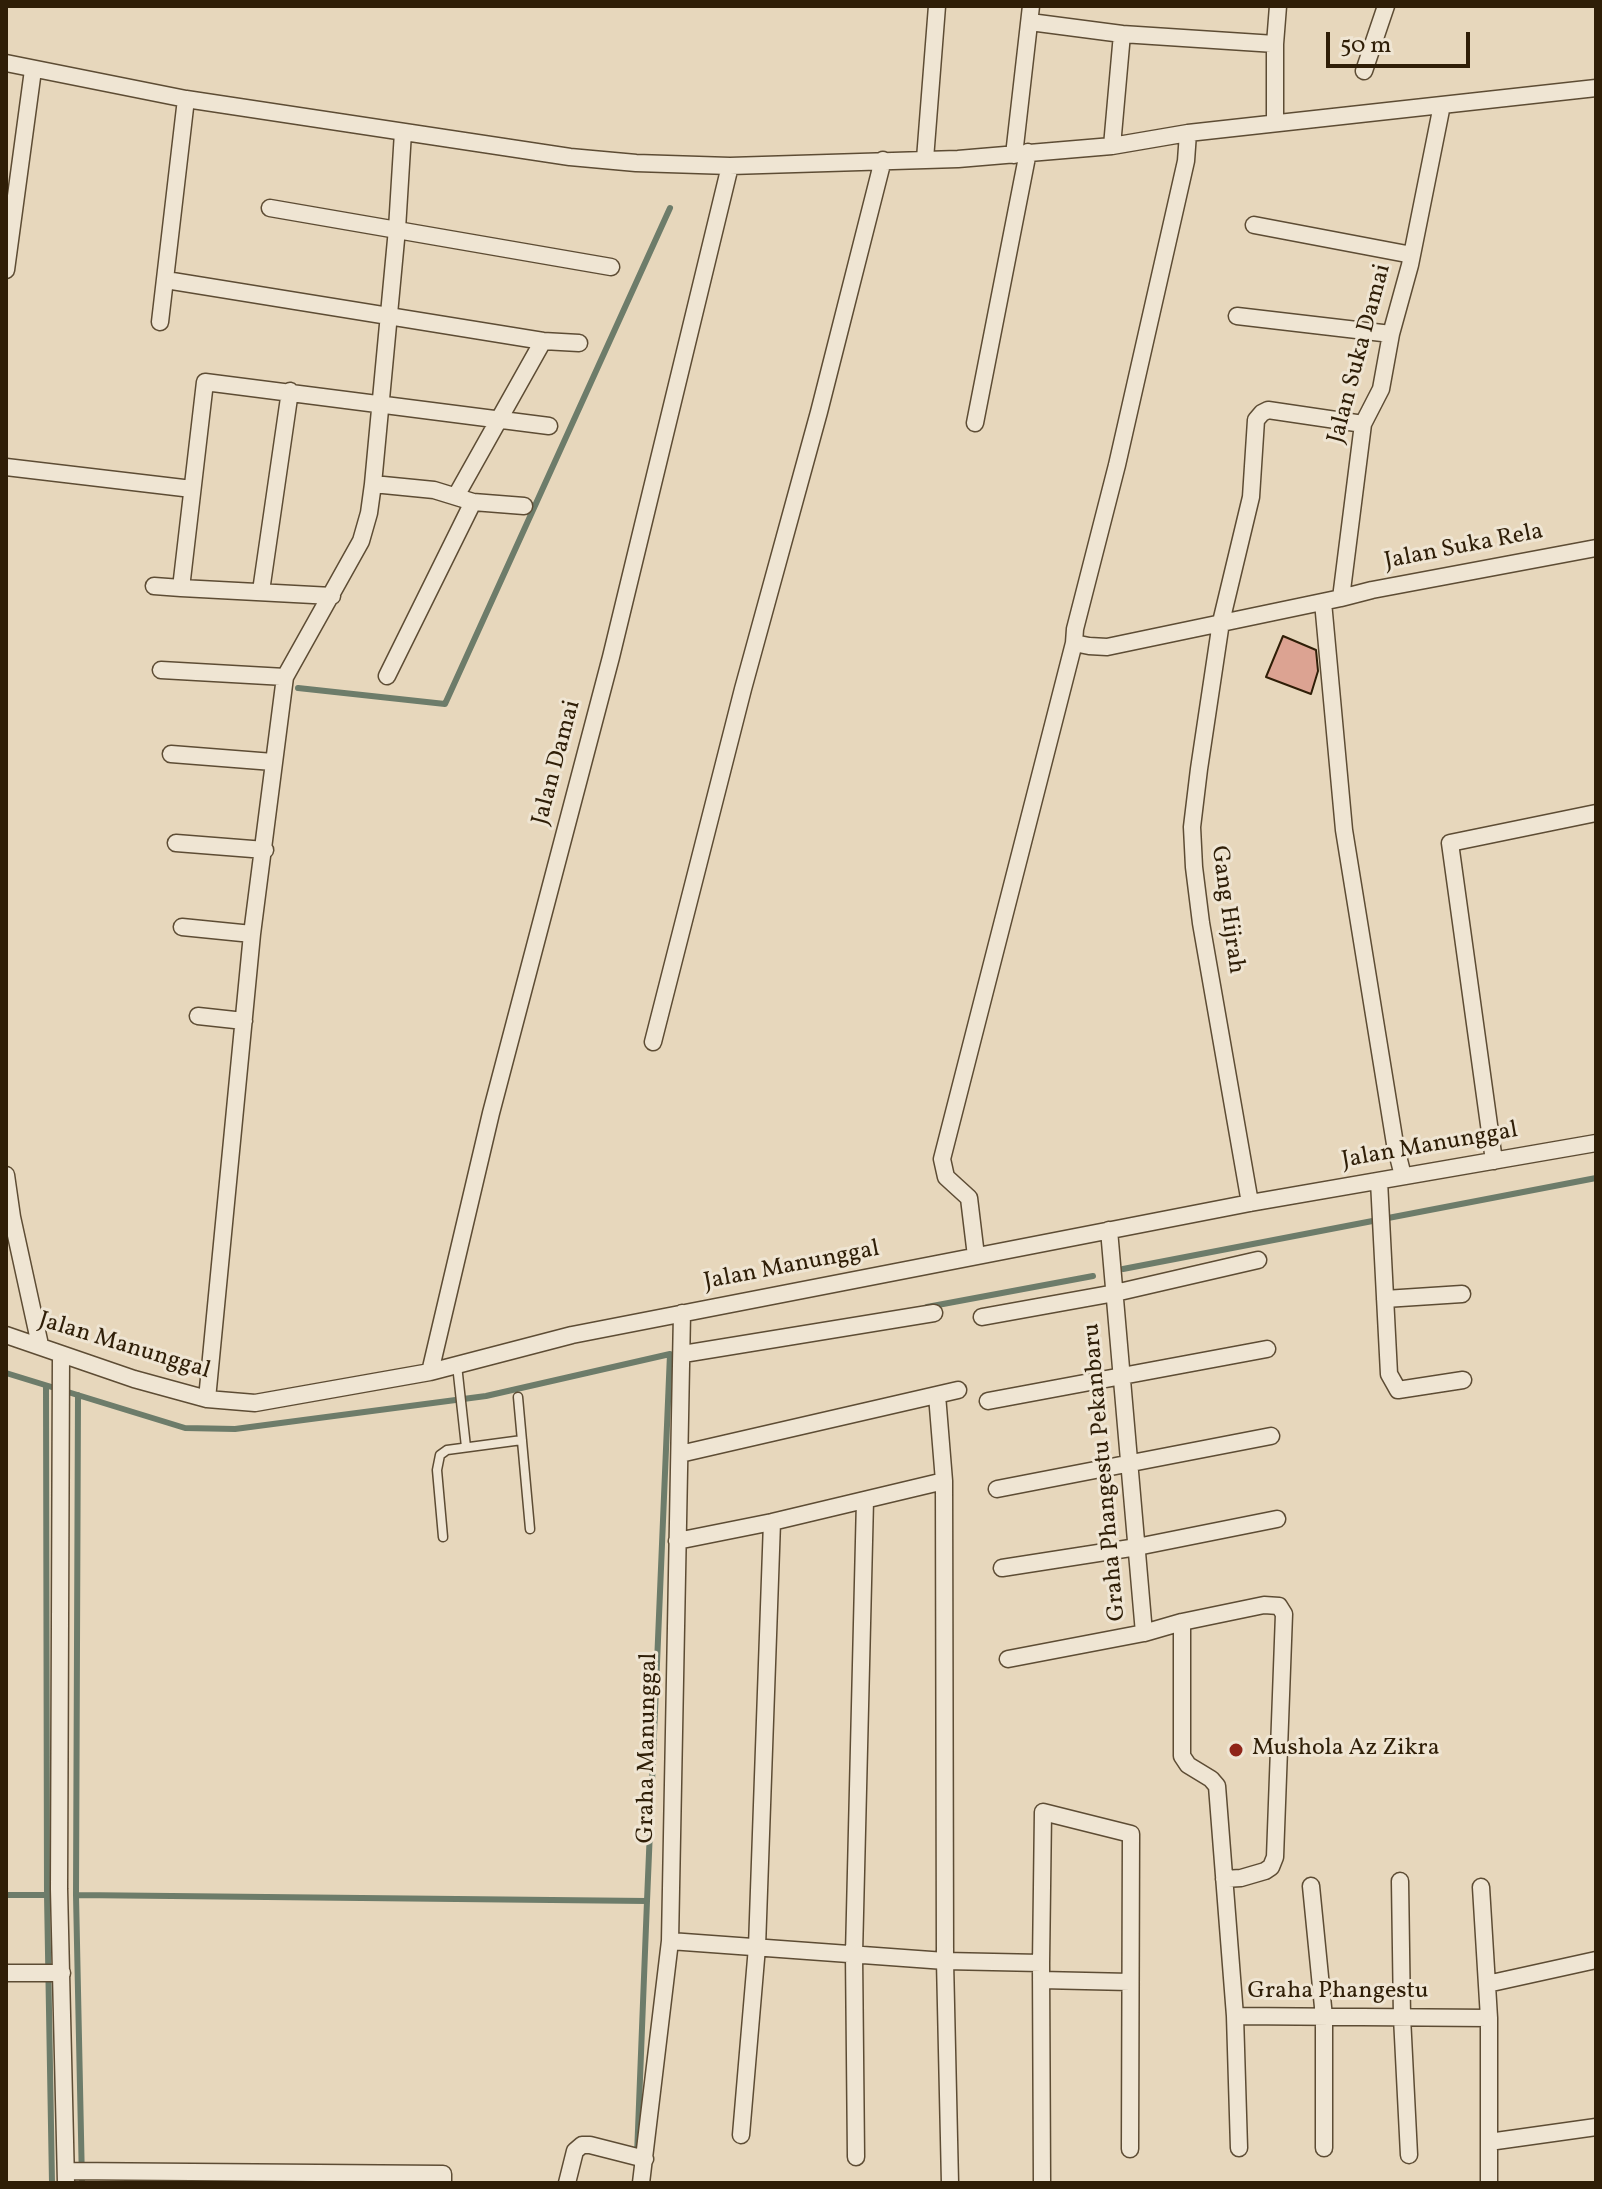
<!DOCTYPE html>
<style>
body{margin:0}
#map{position:relative;width:1602px;height:2189px;overflow:hidden;background:#e7d7bc;font-family:Vollkorn,serif}
canvas{display:block}
.frame{position:absolute;inset:0;border:8px solid #2f1e07;pointer-events:none}
.scale{position:absolute;left:1326px;top:32px;width:144px;height:36px;box-sizing:border-box;border:4px solid #2f1e07;border-top:0;padding-left:10px;font-size:24px;line-height:28px;white-space:nowrap;color:#2f1e07;-webkit-text-stroke:6px #efe5d3;paint-order:stroke}
</style>
<div id="map">
<canvas width="1602" height="2189"></canvas>
<div class="frame"></div>
<div class="scale">50 m</div>
</div>
<script>
const ctx = document.querySelector('canvas').getContext('2d');
ctx.lineJoin = 'round';
function poly(rows) {
  const path = new Path2D();
  for (const r of rows) {
    path.moveTo(r[0], r[1]);
    for (let i = 2; i < r.length; i += 2) path.lineTo(r[i], r[i + 1]);
  }
  return path;
}
function trace(path, color, width, dash) {
  ctx.strokeStyle = color;
  ctx.lineWidth = width;
  ctx.lineCap = dash ? 'butt' : 'round';
  ctx.setLineDash(dash || []);
  ctx.stroke(path);
}
function paint(path, color) {
  ctx.fillStyle = color;
  ctx.fill(path, 'evenodd');
}
function label(font, color, halo, rows, align = 'center') {
  ctx.font = font + ' Vollkorn,serif';
  ctx.lineWidth = 6;
  ctx.setLineDash([]);
  ctx.textBaseline = 'middle';
  ctx.strokeStyle = halo;
  ctx.fillStyle = color;
  for (const [text, x, y, turn = 0] of rows) {
    ctx.save();
    ctx.translate(x, y);
    ctx.rotate((+turn || 0) * Math.PI / 180);
    ctx.textAlign = isNaN(turn) ? turn : align;
    if (halo) ctx.strokeText(text, 0, 0);
    ctx.fillText(text, 0, 0);
    ctx.restore();
  }
}
trace(poly([
 [298,688,445,704,670,208],
 [1123,1269,1596,1178],
 [927,1307,1093,1276],
 [6,1373,185,1428,235,1429,486,1396,670,1354,647,1901,76,1895],
 [46,1386,47,1895,52,2183],
 [78,1395,76,1895,82,2183],
 [6,1895,47,1895],
 [637,2155,647,1901]
]), '#6d7c6a', 6);
const building = poly([
 [1283,636,1316,650,1318,671,1311,694,1266,677,1283,636]
]);
paint(building, '#dca392');
trace(building, '#2f1e07', 2);
const lane = poly([
 [457,1365,466,1447],
 [518,1397,530,1529],
 [443,1537,437,1470,440,1455,447,1450,522,1440]
]);
const street = poly([
 [1030,22,1122,34,1112,146],
 [1122,34,1275,44,1275,122],
 [1275,44,1278,6],
 [6,63,186,99,570,157,636,163,730,166,958,159,1112,146,1188,133,1186,161,1117,465,1075,629,1074,643,1089,646,1107,647,1341,598,1363,424,1381,389,1391,334,1410,265,1442,105],
 [1364,71,1386,6],
 [1188,133,1596,88],
 [1014,155,1031,6],
 [925,159,937,6],
 [270,208,611,267],
 [1254,225,1412,255],
 [6,270,33,70],
 [166,280,543,341,579,343],
 [1237,316,1391,334],
 [160,322,186,99],
 [975,423,1028,152],
 [6,467,192,489],
 [456,496,543,341],
 [473,502,524,506],
 [154,586,181,588],
 [261,591,290,391],
 [332,596,181,588,205,382,549,426],
 [1341,598,1372,590,1596,548],
 [1323,602,1344,830,1395,1144,1403,1176],
 [161,670,285,677],
 [387,676,473,502,434,490,373,484,397,229,403,132],
 [171,754,273,762],
 [176,843,265,850],
 [182,927,252,934],
 [198,1016,244,1021],
 [653,1042,743,689,819,412,883,160],
 [1494,1161,1450,843,1596,813],
 [6,1175,12,1217,40,1345],
 [1379,1181,1389,1374,1398,1390,1463,1380],
 [1250,1203,1201,923,1194,867,1192,827,1199,769,1221,622,1251,497,1256,420,1262,413,1268,410,1363,424],
 [1109,1230,1144,1633,1182,1622,1182,1756,1188,1765,1211,1779,1217,1786,1235,2016,1489,2018,1489,2142,1596,2127],
 [976,1256,969,1198,946,1177,942,1159,1074,643],
 [1385,1299,1462,1294],
 [982,1317,1115,1293,1258,1260],
 [6,1335,134,1379,207,1399,255,1403,430,1372,572,1335,1250,1203,1596,1143],
 [683,1354,934,1313],
 [61,1355,59,1889,66,2183],
 [430,1372,491,1113,611,657,730,166],
 [207,1399,252,934,285,677,361,541,369,513,373,484],
 [988,1401,1267,1349],
 [680,1454,958,1390],
 [944,1481,945,1961,950,2183],
 [997,1489,1271,1436],
 [677,1541,772,1522,944,1481,937,1395],
 [1002,1568,1137,1547,1277,1519],
 [1182,1622,1264,1605,1279,1606,1284,1614,1275,1857,1271,1867,1265,1871,1241,1878,1224,1879],
 [1008,1659,1144,1633],
 [1400,1881,1402,2017,1409,2155],
 [1311,1886,1324,2017,1324,2148],
 [1481,1887,1489,2018],
 [670,1941,945,1961,1041,1963,1042,2183],
 [1041,1963,1043,1812,1131,1834,1130,2149],
 [6,1973,62,1973],
 [1041,1980,1130,1982],
 [1487,1984,1596,1960],
 [1235,2016,1239,2148],
 [741,2135,757,1947,772,1522],
 [1489,2142,1489,2183],
 [856,2157,854,1954,865,1500],
 [66,2171,443,2174,443,2183],
 [567,2183,575,2151,582,2145,590,2145,645,2159],
 [641,2183,670,1941,682,1313]
]);
trace(lane, '#5d4c34', 11);
trace(street, '#5d4c34', 19);
trace(lane, '#efe5d3', 8);
trace(street, '#efe5d3', 16);
for (const [x, y, r, color] of [
 [1236,1750,8,"#8f2418"]
]) {
  const dot = new Path2D();
  dot.arc(x, y, r, 0, 2 * Math.PI);
  ctx.fillStyle = color;
  ctx.fill(dot);
  trace(dot, '#efe5d3', 3);
}
label('24px', '#2f1e07', '#efe5d3', [
 ["Jalan Suka Damai",1361,354,-75],
 ["Jalan Suka Rela",1464,548,-11],
 ["Jalan Damai",558,763,-75],
 ["Gang Hijrah",1226,910,82],
 ["Jalan Manunggal",1430,1147,-10],
 ["Jalan Manunggal",792,1267,-11],
 ["Jalan Manunggal",124,1347,17],
 ["Graha Phangestu Pekanbaru",1106,1472,-95],
 ["Graha Manunggal",649,1748,-89],
 ["Graha Phangestu",1338,1993]
]);
label('24px', '#2f1e07', '#efe5d3', [
 ["Mushola Az Zikra",1252,1750]
], 'left');
</script>
